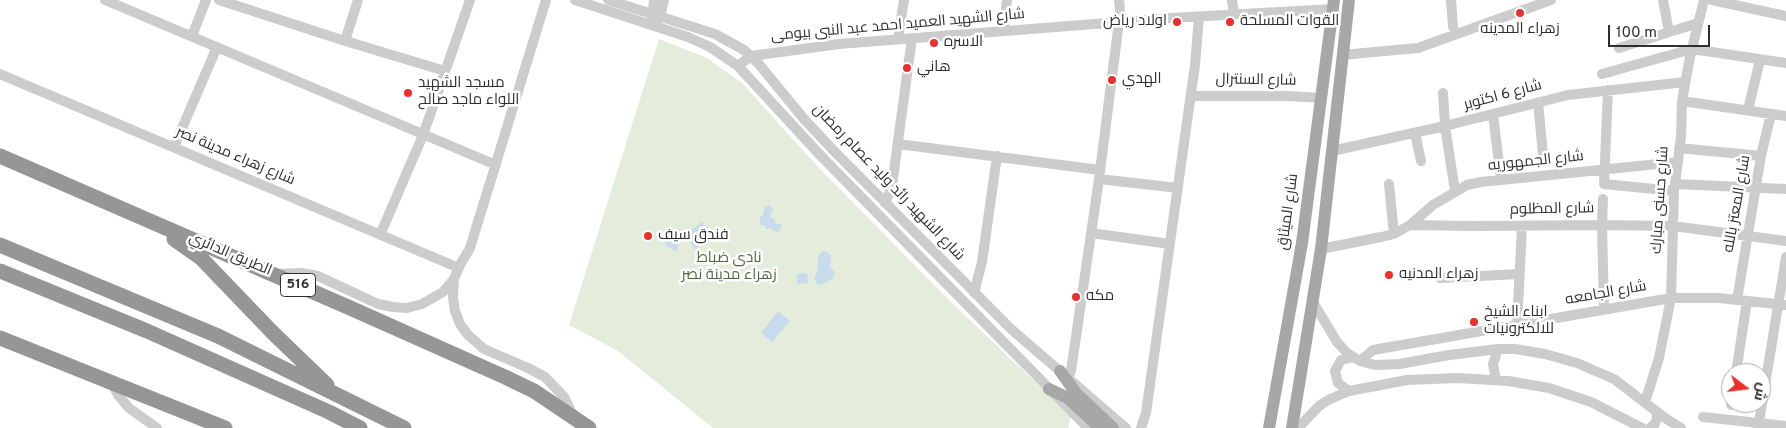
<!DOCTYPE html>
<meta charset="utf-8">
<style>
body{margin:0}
#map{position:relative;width:1786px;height:428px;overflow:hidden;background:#fff;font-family:Overpass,Cairo,sans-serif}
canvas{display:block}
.north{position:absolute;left:1721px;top:363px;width:50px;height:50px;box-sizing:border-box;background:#fff;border:1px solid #acacac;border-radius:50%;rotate:105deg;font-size:14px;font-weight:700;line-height:20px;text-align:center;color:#2f2f2f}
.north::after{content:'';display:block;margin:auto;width:18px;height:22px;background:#ea2f2d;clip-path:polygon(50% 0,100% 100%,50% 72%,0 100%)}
.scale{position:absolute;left:1608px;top:25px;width:102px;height:22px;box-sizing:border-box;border:2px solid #2f2f2f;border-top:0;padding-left:6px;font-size:15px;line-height:18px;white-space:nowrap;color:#2f2f2f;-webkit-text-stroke:4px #fff;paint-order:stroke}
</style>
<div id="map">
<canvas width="1786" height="428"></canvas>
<div class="north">ش</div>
<div class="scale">100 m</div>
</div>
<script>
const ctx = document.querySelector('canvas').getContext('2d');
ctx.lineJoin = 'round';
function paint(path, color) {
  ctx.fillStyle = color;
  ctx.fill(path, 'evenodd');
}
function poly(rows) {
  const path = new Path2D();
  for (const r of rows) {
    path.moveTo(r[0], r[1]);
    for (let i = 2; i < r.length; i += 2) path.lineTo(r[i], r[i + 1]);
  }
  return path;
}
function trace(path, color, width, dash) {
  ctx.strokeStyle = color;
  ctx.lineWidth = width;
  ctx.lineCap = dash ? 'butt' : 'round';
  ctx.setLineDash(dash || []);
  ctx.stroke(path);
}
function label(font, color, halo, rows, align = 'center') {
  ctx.font = font + ' Overpass,Cairo,sans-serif';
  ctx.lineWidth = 5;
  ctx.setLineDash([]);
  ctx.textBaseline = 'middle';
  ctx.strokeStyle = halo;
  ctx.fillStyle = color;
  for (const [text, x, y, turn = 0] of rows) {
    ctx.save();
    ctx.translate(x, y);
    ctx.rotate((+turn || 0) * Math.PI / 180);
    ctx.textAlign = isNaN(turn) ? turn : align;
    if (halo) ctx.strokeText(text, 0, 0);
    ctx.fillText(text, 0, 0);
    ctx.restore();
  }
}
paint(poly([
 [659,39,707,58,742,83,818,167,956,307,1071,416,1068,428,713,428,618,351,569,325]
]), '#e4ecdc');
paint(poly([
 [770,205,773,211,770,215,771,218,774,218,775,222,777,224,782,224,779,232,776,232,770,228,766,229,765,225,761,225,759,218,763,215,765,206],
 [700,222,703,222,704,227,708,226,709,230,704,242,695,249,688,240,691,231,699,224],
 [678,229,685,230,680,237,677,251,673,250,665,245,665,238,668,233],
 [822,251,827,252,831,256,830,267,835,273,832,279,821,285,817,284,814,279,818,269,818,257],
 [807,273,808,283,797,284,797,274],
 [778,311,790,321,772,342,761,333]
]), '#c8dbed');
trace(poly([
 [105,0,496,165],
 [219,0,342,40,445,71],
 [575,0,688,37,710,47,738,66,821,156,1088,428],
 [608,0,715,34,744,50,758,63,804,119,834,151,1011,329,1126,428],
 [1119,0,1121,22],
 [1232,0,1234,14],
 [1451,0,1453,27],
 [1663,0,1669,32],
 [1712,0,1786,16],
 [652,19,654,0],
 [657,20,660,17,664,0],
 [1003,31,1007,0],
 [192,36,206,0],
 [898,39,904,0],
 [345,41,358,0],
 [1619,48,1698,23],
 [1342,55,1418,48,1551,0],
 [738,66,751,56,839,44,1171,18,1333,9],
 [0,74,459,268],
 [1602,74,1692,49,1786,63],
 [1608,90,1604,184,1674,191],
 [1443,93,1445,126,1455,191],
 [1191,96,1287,96,1322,98],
 [1682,101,1786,116],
 [1538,102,1543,155],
 [1748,110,1760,60],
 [1493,114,1501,180],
 [1415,133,1421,161],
 [898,144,1100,170],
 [174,147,217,47],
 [1679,148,1761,156],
 [1332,151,1445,126,1568,95,1685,82],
 [1099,179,1178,188],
 [1389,184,1394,234],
 [1675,184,1786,189],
 [1603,199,1602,225,1604,309],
 [885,203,892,186,912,38],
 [1410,225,1433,205,1467,185,1481,182,1678,162],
 [1091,233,1170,244],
 [380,235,423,135,470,0],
 [1321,249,1381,237,1394,234,1410,225,1474,226,1602,225,1673,226,1786,241],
 [275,274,301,273,318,276,378,304,393,307,407,308,422,304,443,292,454,279,460,265,470,248,546,0],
 [1440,278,1519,274],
 [454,279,453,297,455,311,460,324,468,335,484,349,528,368,545,377,564,397,574,417],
 [974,293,982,262,997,156],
 [1737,300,1761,156,1771,114],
 [1313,302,1337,342,1347,353,1360,361,1375,365,1399,364,1449,355,1498,349,1515,349,1545,354,1577,363,1614,379,1665,418,1681,428],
 [1517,326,1522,226],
 [1360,361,1373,350,1671,298,1719,298,1786,305],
 [1736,373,1747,301],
 [1068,378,1071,371,1099,179,1119,22],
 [1496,380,1493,364,1498,349],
 [111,382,118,395,129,408,157,428],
 [1349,391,1338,383,1335,371,1341,360,1352,357],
 [1645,402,1659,358,1671,298,1674,191,1681,137,1682,101,1690,57,1704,0],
 [1731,405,1731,403],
 [1703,417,1786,426],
 [1141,428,1146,413,1195,65,1199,17],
 [1298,428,1319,406,1328,400,1349,391,1407,380,1457,378,1508,381,1549,388,1591,402,1642,428],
 [1650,428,1655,424,1657,418,1656,411],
 [1758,428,1786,257]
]), '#ccc', 10);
trace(poly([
 [1060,371,1076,393,1113,428],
 [1049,389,1068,398,1100,428],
 [1269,428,1302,243,1334,0],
 [1292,428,1321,249,1349,0]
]), '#a7a7a7', 12);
trace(poly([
 [0,156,348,307,505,377,534,391,589,428],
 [174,239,201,258,273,333,327,385],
 [0,245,218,336,404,428],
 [0,271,147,331,329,412,360,428],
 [0,338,225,428]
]), '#969696', 15);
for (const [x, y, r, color] of [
 [1520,13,5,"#ea2f2d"],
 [1177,22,5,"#ea2f2d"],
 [1230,22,5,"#ea2f2d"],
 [934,43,5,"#ea2f2d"],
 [907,68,5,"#ea2f2d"],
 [1112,80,5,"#ea2f2d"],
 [408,93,5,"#ea2f2d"],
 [648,236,5,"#ea2f2d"],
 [1389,275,5,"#ea2f2d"],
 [1076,297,5,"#ea2f2d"],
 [1474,322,5,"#ea2f2d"]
]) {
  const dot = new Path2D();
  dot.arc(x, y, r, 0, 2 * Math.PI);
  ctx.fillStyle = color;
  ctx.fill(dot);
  trace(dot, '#fff', 2);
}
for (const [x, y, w] of [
 [298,285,35]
]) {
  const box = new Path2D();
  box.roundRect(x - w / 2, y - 11.5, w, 23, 4);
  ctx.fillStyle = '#fff';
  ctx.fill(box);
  trace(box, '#2f2f2f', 1);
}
label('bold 14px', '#2f2f2f', null, [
 ["516",298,285]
]);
label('15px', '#2f2f2f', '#fff', [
 ["اولاد رياض",1167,22,"right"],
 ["القوات المسلحة",1240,22],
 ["زهراء المدينه",1520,30,"center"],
 ["الاسره",944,43],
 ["هاني",917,68],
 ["الهدي",1122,80],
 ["مسجد الشهيد",418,84],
 ["اللواء ماجد صالح",418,101],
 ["فندق سيف",658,236],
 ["زهراء المدنيه",1399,275],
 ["مكه",1086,297],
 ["ابناء الشيخ",1484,313],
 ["للالكترونيات",1484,330]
], 'left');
label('15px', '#2f2f2f', '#fff', [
 ["شارع الشهيد العميد احمد عبد النبى بيومى",898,26,-5],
 ["شارع السنترال",1256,81,1],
 ["شارع 6 اكتوبر",1503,96,-15],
 ["شارع زهراء مدينة نصر",235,157,23],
 ["شارع الجمهوريه",1536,162,-6],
 ["شارع الشهيد رائد وليد عصام رمضان",888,183,46],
 ["شارع حسنى مبارك",1661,200,-86],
 ["شارع المعتز بالله",1738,204,-80],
 ["شارع المظلوم",1552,210,-1],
 ["شارع الميثاق",1289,212,-82],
 ["الطريق الدائري",230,255,23],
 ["شارع الجامعه",1606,294,-10]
]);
label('15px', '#4e6c3b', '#fff', [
 ["نادى ضباط",729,259],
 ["زهراء مدينة نصر",729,276]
]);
</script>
